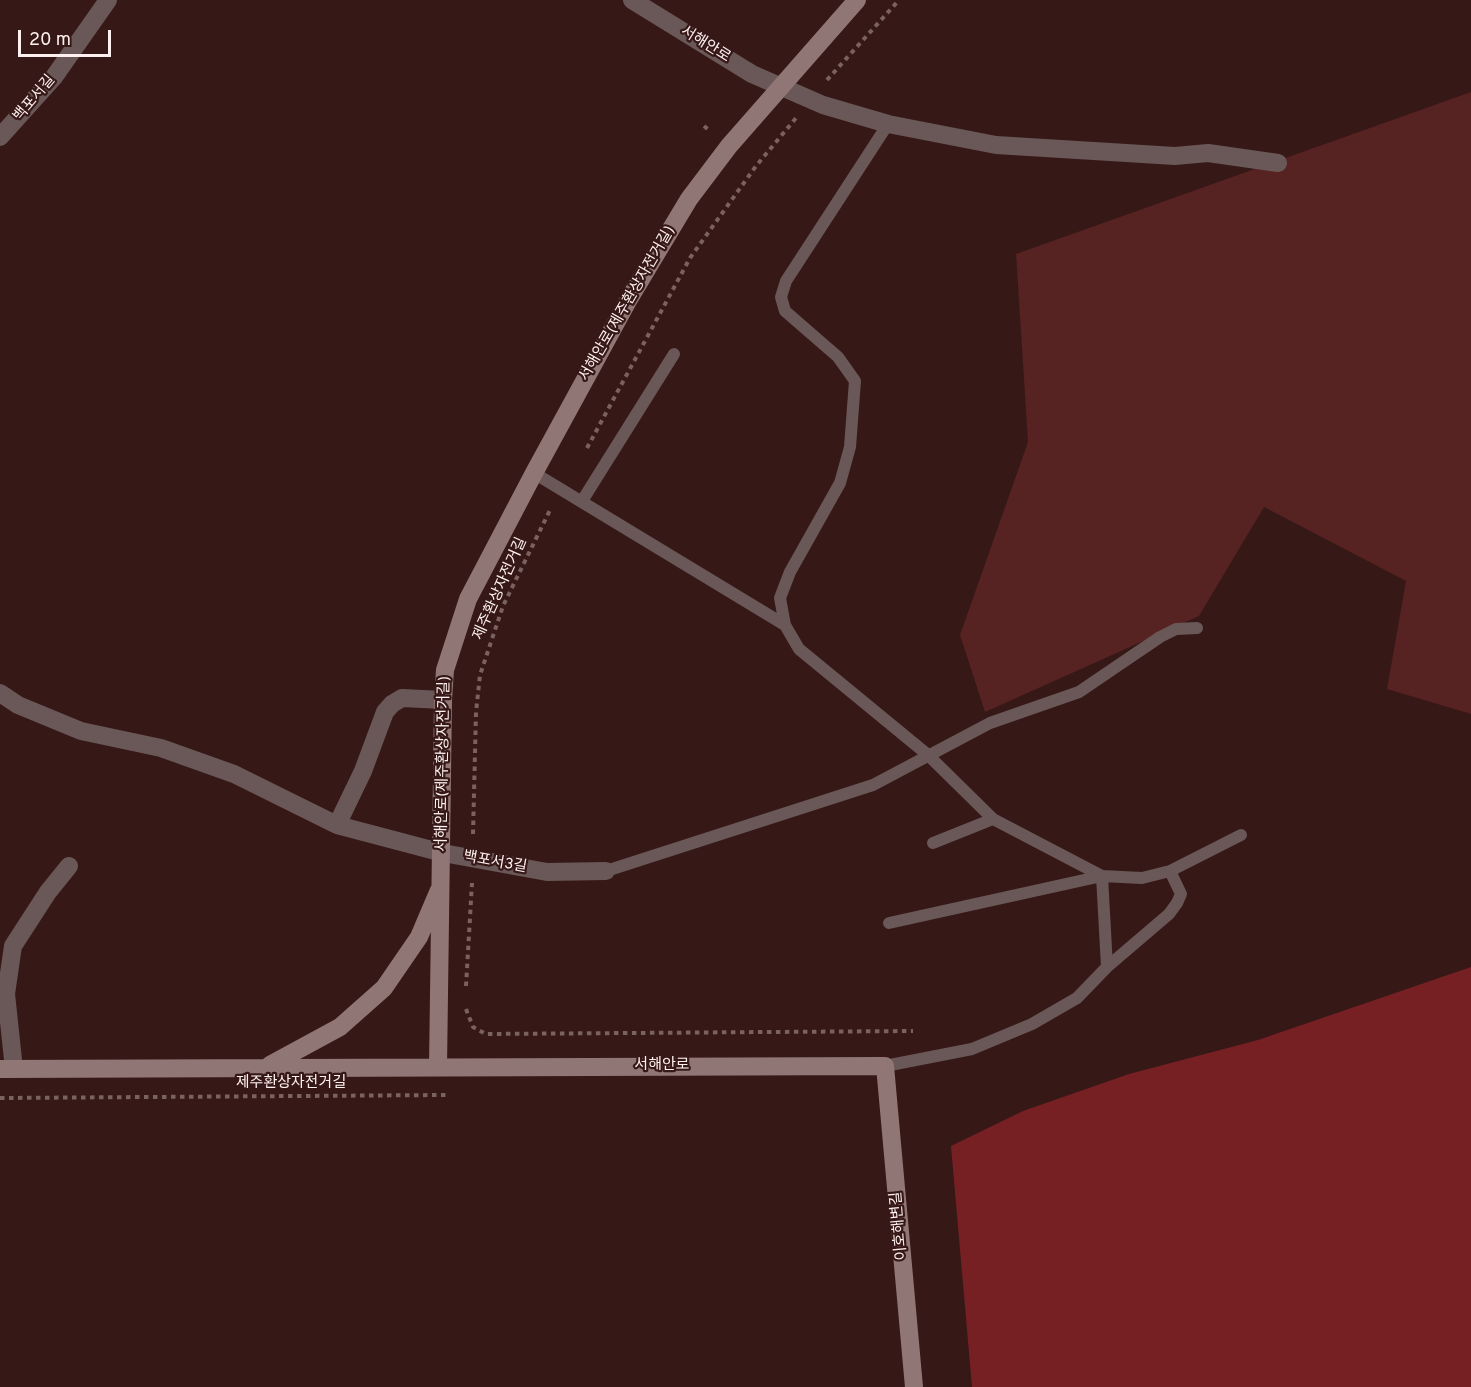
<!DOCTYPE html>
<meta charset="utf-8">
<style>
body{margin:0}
#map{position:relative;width:1471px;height:1387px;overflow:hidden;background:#361817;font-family:Overpass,sans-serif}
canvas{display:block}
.scale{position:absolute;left:18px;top:30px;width:93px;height:27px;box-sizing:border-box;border:3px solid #fdf0ef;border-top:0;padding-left:8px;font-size:18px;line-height:21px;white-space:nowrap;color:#fdf0ef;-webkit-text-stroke:4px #361817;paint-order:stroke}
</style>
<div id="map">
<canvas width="1471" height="1387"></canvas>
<div class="scale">20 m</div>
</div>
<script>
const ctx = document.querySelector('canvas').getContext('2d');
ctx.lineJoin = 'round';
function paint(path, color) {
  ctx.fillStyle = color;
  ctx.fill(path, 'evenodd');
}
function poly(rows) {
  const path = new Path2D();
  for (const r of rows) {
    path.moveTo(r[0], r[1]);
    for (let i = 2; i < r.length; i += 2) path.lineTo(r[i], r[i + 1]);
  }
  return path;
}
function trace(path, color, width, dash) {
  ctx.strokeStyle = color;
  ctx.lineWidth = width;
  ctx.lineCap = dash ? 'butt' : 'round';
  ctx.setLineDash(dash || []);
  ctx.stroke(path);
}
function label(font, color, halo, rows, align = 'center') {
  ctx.font = font + ' Overpass,"Noto Sans KR",sans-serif';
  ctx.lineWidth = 4.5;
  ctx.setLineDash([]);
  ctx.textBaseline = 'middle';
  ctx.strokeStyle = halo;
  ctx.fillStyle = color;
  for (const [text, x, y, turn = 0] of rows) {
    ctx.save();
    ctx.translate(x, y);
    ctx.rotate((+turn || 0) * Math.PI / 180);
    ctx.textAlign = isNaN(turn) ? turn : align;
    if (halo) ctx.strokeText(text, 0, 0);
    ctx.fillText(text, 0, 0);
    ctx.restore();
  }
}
paint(poly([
 [1471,92,1471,714,1387,689,1406,581,1264,507,1199,616,985,712,960,635,1028,442,1016,254]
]), '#562222');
paint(poly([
 [1471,967,1471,1387,972,1387,951,1146,1023,1111,1129,1074,1258,1040]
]), '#772023');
trace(poly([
 [827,80,899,0],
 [704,126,710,131],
 [587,448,690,258,756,166,796,118],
 [473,834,476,712,480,675,503,606,551,508],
 [466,986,472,883],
 [466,1009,473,1027,486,1034,913,1031],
 [0,1098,446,1095]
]), '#7a6261', 4, [4.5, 4.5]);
trace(poly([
 [888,124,786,281,781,297,785,311,838,357,855,381,850,447,840,483,790,572,780,598,785,625,799,649,928,755,993,819,1102,876],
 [534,473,785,625],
 [582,501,674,354],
 [933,843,993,819],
 [606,871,873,785,990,723,1079,692,1160,637,1176,629,1197,628],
 [1102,876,1107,967],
 [889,923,1102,876,1142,878,1170,871,1241,835],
 [885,1066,972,1049,1032,1024,1077,998,1107,967,1169,914,1177,903,1181,894,1170,871]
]), '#695857', 12);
trace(poly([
 [632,0,752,74,823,105,888,124,996,145,1175,156,1208,153,1278,163],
 [0,137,54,77,108,0],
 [0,693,18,705,81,731,161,748,234,774,337,825,443,853,547,872,606,871],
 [337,825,363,771,385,712,392,704,402,698,443,700],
 [14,1069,6,994,13,946,48,892,69,866]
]), '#695857', 18);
trace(poly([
 [270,1065,340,1027,384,988,419,937,439,890],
 [438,1067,443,700,445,670,468,599,534,473,629,299,689,199,729,146,857,0],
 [0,1069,885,1066,914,1387]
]), '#907775', 18);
label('15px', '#fdf0ef', '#361817', [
 ["서해안로",705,45,32],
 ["백포서길",35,99,-50],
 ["서해안로(제주환상자전거길)",628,304,-60],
 ["제주환상자전거길",501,589,-66],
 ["서해안로(제주환상자전거길)",444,764,-89],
 ["백포서3길",495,863,10],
 ["서해안로",662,1066],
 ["제주환상자전거길",291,1084],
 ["이호해변길",900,1226,-95]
]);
</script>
